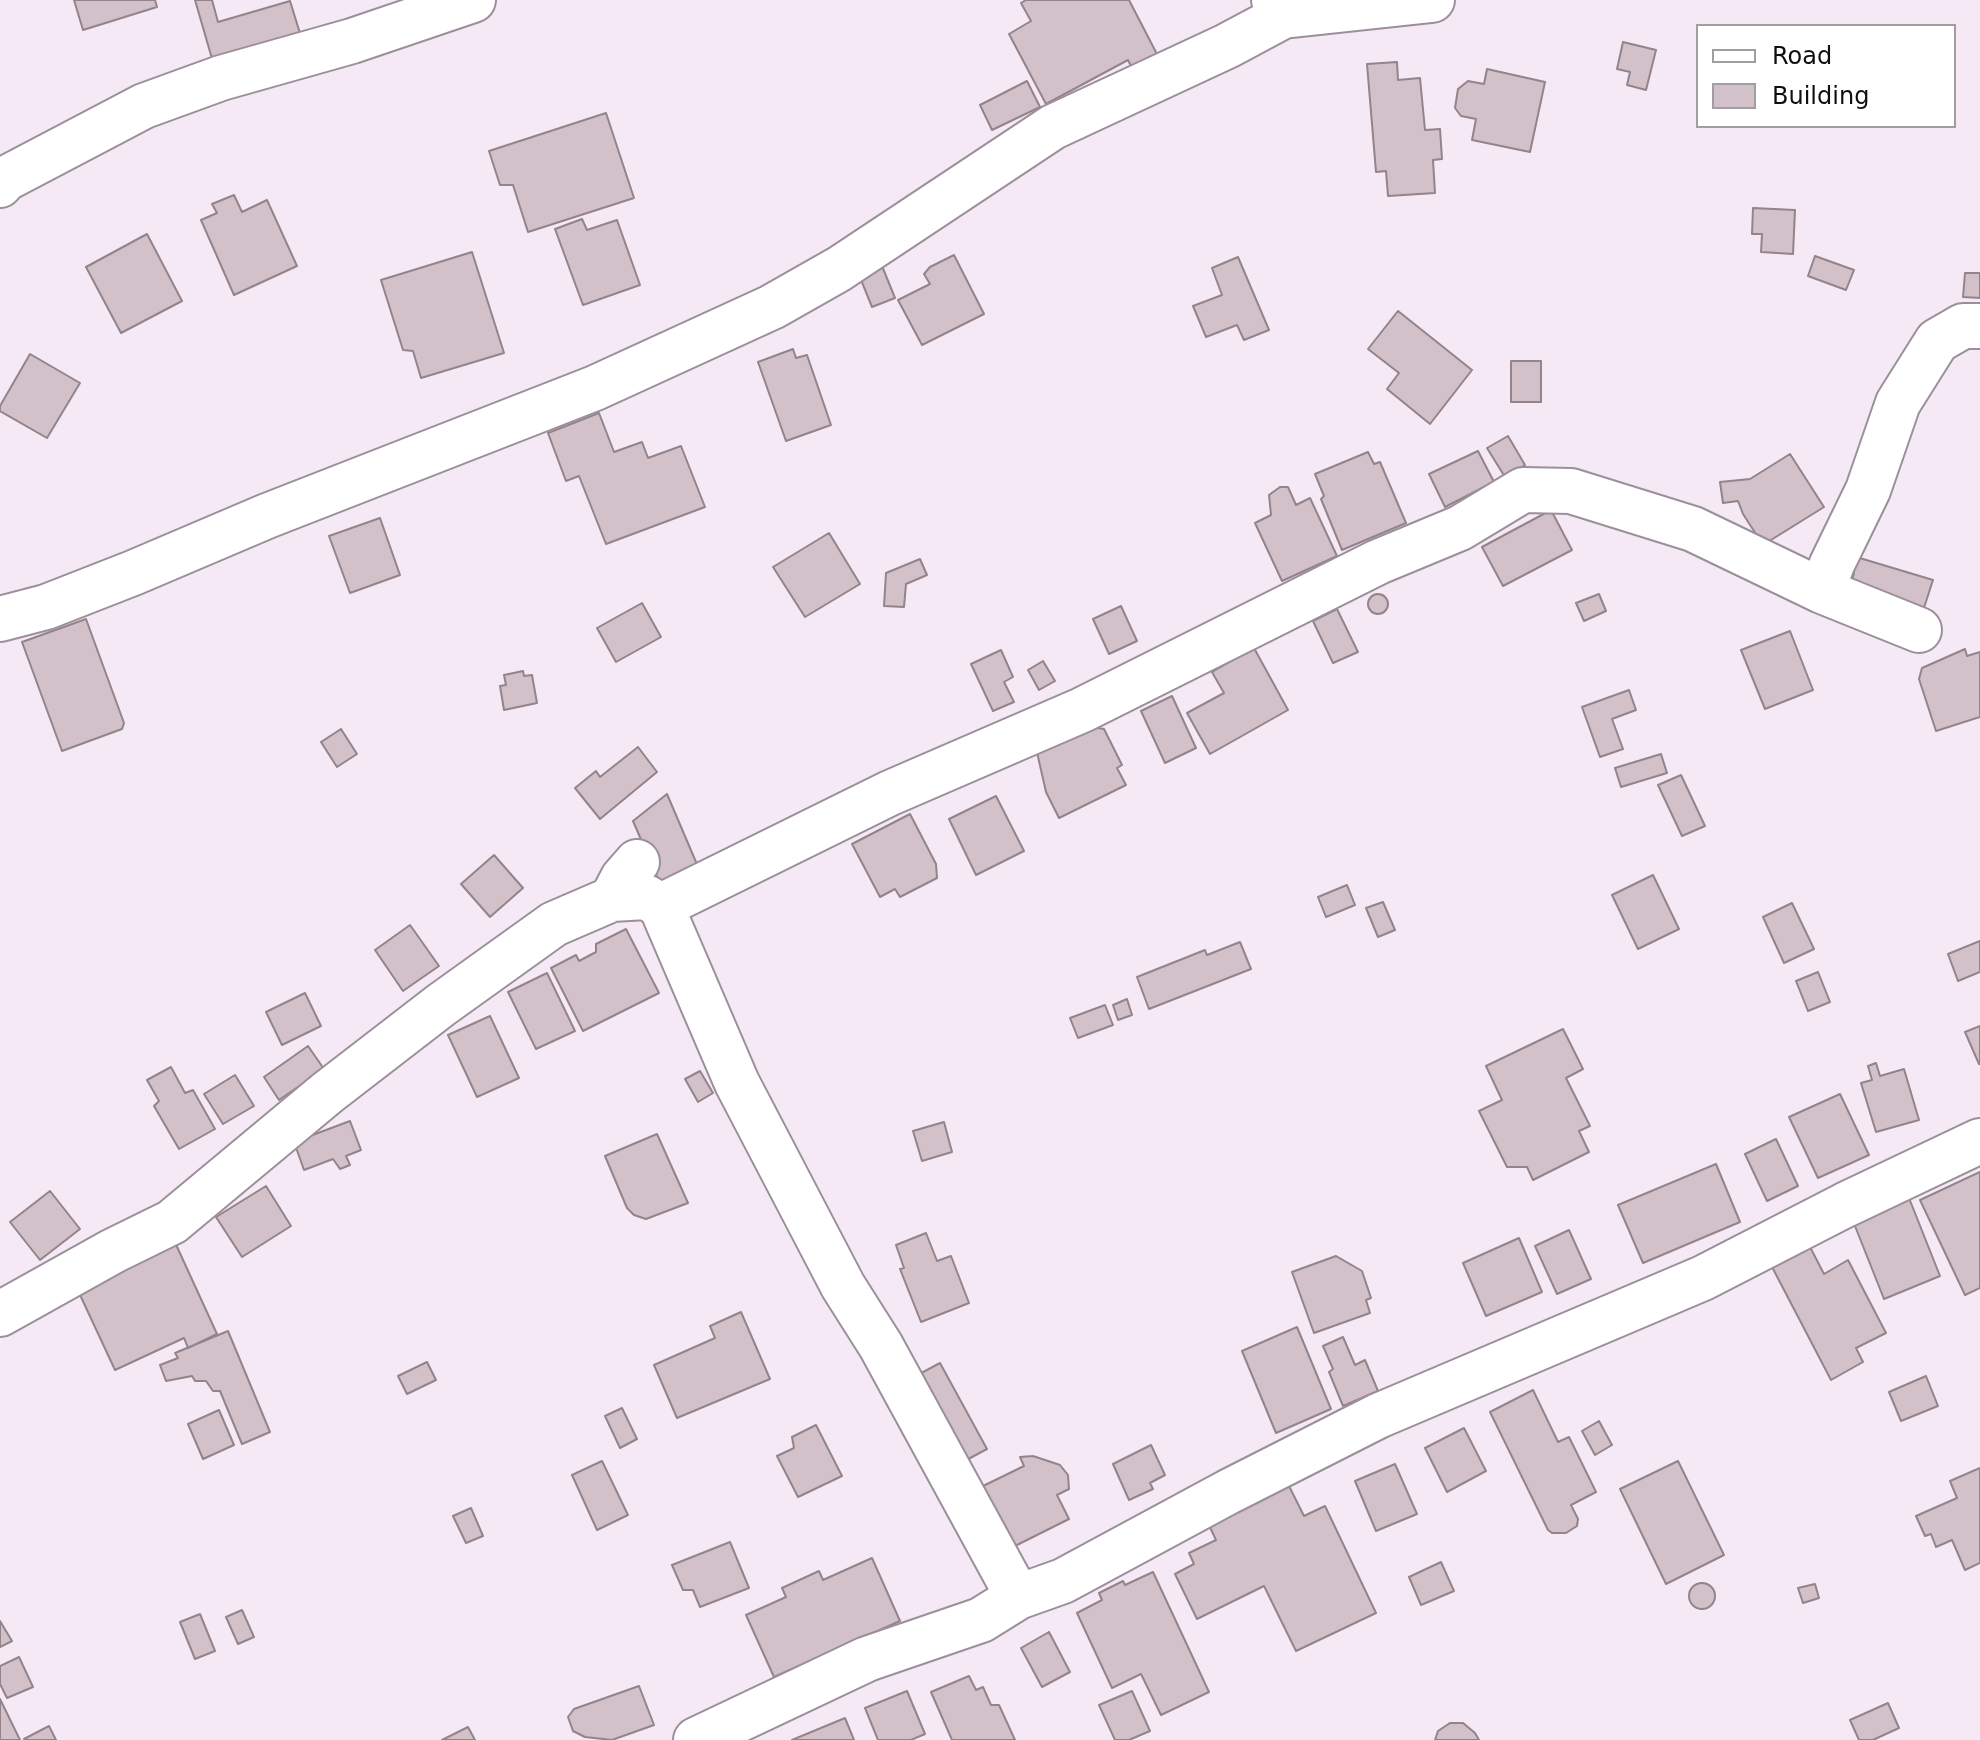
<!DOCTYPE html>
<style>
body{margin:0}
#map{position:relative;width:1980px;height:1740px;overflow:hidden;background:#f6e9f6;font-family:"DejaVu Sans",sans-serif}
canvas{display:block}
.legend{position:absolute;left:1696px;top:24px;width:260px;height:104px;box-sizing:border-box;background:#fff;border:2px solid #a09ea0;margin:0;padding:10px 14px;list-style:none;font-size:24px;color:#110d11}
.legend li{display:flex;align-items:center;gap:16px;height:40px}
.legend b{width:40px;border:2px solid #a09ea0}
</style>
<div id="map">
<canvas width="1980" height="1740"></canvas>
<ul class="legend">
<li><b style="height:10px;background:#fff"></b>Road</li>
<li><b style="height:22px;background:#d3c1c9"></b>Building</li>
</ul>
</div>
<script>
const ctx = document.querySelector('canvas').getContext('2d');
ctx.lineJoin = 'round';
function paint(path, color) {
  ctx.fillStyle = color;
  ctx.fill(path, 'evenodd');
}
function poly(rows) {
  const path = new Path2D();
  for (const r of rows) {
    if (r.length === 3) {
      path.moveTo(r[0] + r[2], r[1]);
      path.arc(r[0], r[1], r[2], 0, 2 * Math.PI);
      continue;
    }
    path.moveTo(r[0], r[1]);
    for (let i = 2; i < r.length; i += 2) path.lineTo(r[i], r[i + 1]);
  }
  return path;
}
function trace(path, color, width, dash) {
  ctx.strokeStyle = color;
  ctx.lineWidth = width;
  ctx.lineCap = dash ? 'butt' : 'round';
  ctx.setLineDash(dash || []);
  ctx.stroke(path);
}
const building = poly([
 [74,0,155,0,157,7,83,30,74,0],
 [195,0,212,0,218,22,290,1,303,43,215,69,195,0],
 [1026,0,1129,0,1159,58,1134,72,1128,60,1046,104,1009,34,1031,21,1021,3,1026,0],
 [1623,42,1656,50,1646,90,1627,85,1630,72,1617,69,1623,42],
 [1397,62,1398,80,1420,78,1425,130,1440,129,1442,159,1433,160,1435,193,1388,196,1386,171,1376,172,1367,64,1397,62],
 [1487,69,1545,82,1530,152,1472,140,1476,119,1461,116,1455,108,1458,89,1468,81,1484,84,1487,69],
 [1027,81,1040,107,992,130,980,105,1027,81],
 [606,113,634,198,528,232,513,185,500,185,489,151,606,113],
 [234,195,242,212,267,200,297,266,234,295,201,220,217,213,212,204,234,195],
 [1753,208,1795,210,1793,254,1761,252,1762,234,1752,234,1753,208],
 [582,219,587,230,617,220,640,285,583,305,555,229,582,219],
 [147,234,182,301,121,333,86,267,147,234],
 [472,252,504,353,421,378,413,351,403,350,381,280,472,252],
 [954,255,984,314,922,345,898,300,930,284,924,274,930,267,954,255],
 [1815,256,1854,270,1846,290,1808,276,1815,256],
 [1238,257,1269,330,1244,340,1237,325,1206,337,1193,306,1222,295,1212,268,1238,257],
 [880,261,895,298,872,307,857,270,880,261],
 [1965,273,1980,273,1980,298,1963,297,1965,273],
 [1398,311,1472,370,1430,424,1387,389,1399,373,1368,349,1398,311],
 [793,349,796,358,807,355,831,425,786,441,758,362,793,349],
 [30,354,80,383,47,438,0,411,0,406,30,354],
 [1511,361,1541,361,1541,402,1511,402,1511,361],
 [599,413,614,452,642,442,648,458,681,446,705,507,606,544,579,476,566,481,548,433,599,413],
 [1508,436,1525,465,1505,477,1487,448,1508,436],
 [1478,451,1494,482,1445,507,1429,474,1478,451],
 [1368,452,1374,464,1380,462,1406,523,1342,550,1321,499,1324,496,1315,474,1368,452],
 [1790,454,1824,507,1763,545,1743,514,1738,501,1723,503,1720,482,1750,479,1790,454],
 [1280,487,1288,487,1296,505,1310,498,1337,556,1282,581,1255,523,1271,515,1269,495,1280,487],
 [1551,510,1572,550,1503,586,1482,547,1551,510],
 [380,518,400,575,350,593,329,536,380,518],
 [829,533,860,584,805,617,773,567,829,533],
 [1853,556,1933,580,1921,617,1848,595,1854,573,1848,571,1853,556],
 [920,559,927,575,906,584,904,607,884,606,886,573,920,559],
 [1378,604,10],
 [1599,594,1606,611,1584,621,1576,603,1599,594],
 [642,603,661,637,616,662,597,628,642,603],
 [1121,606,1137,641,1109,654,1093,619,1121,606],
 [1337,609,1358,652,1333,663,1313,621,1337,609],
 [86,619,124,723,122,729,62,751,22,642,86,619],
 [1790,631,1813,690,1765,709,1741,650,1790,631],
 [1254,648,1288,710,1210,754,1187,713,1224,693,1212,672,1254,648],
 [1965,649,1967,656,1980,652,1980,717,1936,731,1919,679,1922,668,1965,649],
 [1001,650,1013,677,1004,682,1014,702,993,711,971,664,1001,650],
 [1043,661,1055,681,1039,690,1028,670,1043,661],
 [523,671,524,676,532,675,537,703,504,710,500,686,506,685,504,675,523,671],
 [1629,690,1636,710,1612,719,1623,749,1600,757,1582,707,1629,690],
 [1172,696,1196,748,1165,763,1141,711,1172,696],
 [1092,727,1104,729,1122,765,1117,768,1126,785,1059,818,1046,792,1036,748,1092,727],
 [341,729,357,754,337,767,321,742,341,729],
 [638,747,657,772,600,819,575,788,596,771,600,777,638,747],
 [1661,754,1667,773,1621,787,1615,768,1661,754],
 [1681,775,1705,826,1682,836,1658,785,1681,775],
 [667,794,699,869,661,886,633,821,667,794],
 [996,796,1024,851,976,875,949,819,996,796],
 [910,814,936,864,937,878,900,897,895,889,880,897,852,844,910,814],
 [494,855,523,888,490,917,461,884,494,855],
 [1653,875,1679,929,1638,949,1612,895,1653,875],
 [1347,885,1355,905,1326,917,1318,897,1347,885],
 [1383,902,1395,930,1378,937,1366,908,1383,902],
 [1792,903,1814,949,1784,963,1763,917,1792,903],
 [410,925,439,966,403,991,375,950,410,925],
 [626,929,659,993,583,1031,551,968,576,955,579,961,596,952,596,944,626,929],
 [1980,941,1980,972,1958,981,1948,954,1980,941],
 [1240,942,1251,969,1149,1009,1137,977,1205,950,1207,955,1240,942],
 [1818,972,1830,1002,1808,1011,1796,981,1818,972],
 [547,973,575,1031,536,1049,508,992,547,973],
 [305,993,321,1026,282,1045,266,1012,305,993],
 [1127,999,1132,1015,1118,1020,1113,1005,1127,999],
 [1105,1005,1113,1025,1078,1038,1070,1018,1105,1005],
 [490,1016,519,1078,477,1097,448,1035,490,1016],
 [1980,1026,1980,1064,1979,1064,1965,1032,1980,1026],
 [1563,1029,1583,1069,1566,1078,1590,1126,1579,1131,1589,1152,1533,1180,1527,1167,1507,1167,1479,1111,1502,1100,1486,1066,1563,1029],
 [308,1046,324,1069,279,1100,264,1077,308,1046],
 [1876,1063,1880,1076,1904,1069,1919,1120,1876,1132,1861,1083,1872,1080,1868,1066,1876,1063],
 [171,1067,185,1093,193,1090,215,1129,179,1149,154,1106,159,1101,147,1080,171,1067],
 [700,1071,713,1093,698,1102,685,1079,700,1071],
 [235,1075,254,1106,223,1124,204,1094,235,1075],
 [1840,1094,1869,1155,1818,1178,1789,1117,1840,1094],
 [350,1121,361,1150,346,1156,350,1165,340,1169,333,1159,304,1170,294,1142,350,1121],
 [944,1122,952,1152,922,1161,913,1131,944,1122],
 [657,1134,688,1203,646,1219,634,1215,627,1208,605,1156,657,1134],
 [1776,1139,1798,1186,1767,1201,1745,1154,1776,1139],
 [1716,1164,1740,1222,1643,1263,1618,1205,1716,1164],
 [1980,1172,1980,1288,1965,1295,1920,1200,1980,1172],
 [266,1186,291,1226,242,1257,216,1217,266,1186],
 [50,1191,80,1229,40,1260,10,1222,50,1191],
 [1909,1198,1940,1276,1884,1299,1853,1221,1909,1198],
 [1569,1230,1591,1279,1557,1294,1535,1246,1569,1230],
 [926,1233,937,1261,951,1256,969,1303,921,1322,900,1269,904,1268,896,1245,926,1233],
 [173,1238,217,1334,188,1348,184,1338,115,1370,74,1282,173,1238],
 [1519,1238,1542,1292,1486,1316,1463,1263,1519,1238],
 [1809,1245,1824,1274,1848,1260,1886,1333,1856,1348,1863,1362,1831,1380,1771,1265,1809,1245],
 [1336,1256,1362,1271,1371,1298,1366,1300,1370,1313,1314,1333,1292,1272,1336,1256],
 [741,1312,770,1379,677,1418,654,1365,715,1338,710,1326,741,1312],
 [1297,1327,1331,1409,1276,1433,1242,1351,1297,1327],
 [228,1331,270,1432,242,1444,220,1391,213,1391,206,1381,195,1381,192,1376,166,1381,160,1365,178,1358,175,1353,228,1331],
 [1343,1337,1355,1365,1365,1360,1378,1391,1343,1406,1329,1372,1333,1369,1323,1346,1343,1337],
 [427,1362,436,1380,407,1394,398,1376,427,1362],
 [940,1363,987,1449,959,1464,912,1378,940,1363],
 [1926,1376,1938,1406,1901,1421,1889,1392,1926,1376],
 [1533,1390,1558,1442,1569,1437,1596,1492,1571,1505,1578,1519,1577,1526,1566,1533,1552,1533,1548,1530,1490,1412,1533,1390],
 [622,1408,637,1439,620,1448,605,1416,622,1408],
 [219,1410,234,1445,203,1459,188,1424,219,1410],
 [1599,1421,1612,1445,1595,1455,1582,1431,1599,1421],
 [816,1425,842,1476,798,1497,777,1456,794,1448,792,1437,816,1425],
 [1464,1428,1486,1471,1447,1492,1425,1448,1464,1428],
 [1151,1445,1165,1475,1150,1483,1153,1489,1129,1500,1113,1464,1151,1445],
 [1033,1456,1060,1465,1068,1475,1069,1489,1057,1495,1069,1519,1011,1548,981,1487,1024,1466,1020,1457,1033,1456],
 [602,1461,628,1515,597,1530,572,1475,602,1461],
 [1678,1461,1724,1555,1666,1584,1620,1489,1678,1461],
 [1395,1464,1417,1514,1376,1531,1355,1481,1395,1464],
 [1980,1468,1980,1563,1965,1570,1952,1540,1936,1547,1931,1534,1925,1536,1916,1516,1957,1498,1950,1481,1980,1468],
 [1286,1480,1304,1516,1325,1506,1376,1613,1296,1651,1264,1586,1197,1619,1175,1574,1194,1564,1189,1553,1216,1540,1206,1519,1286,1480],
 [471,1508,483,1536,466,1543,453,1516,471,1508],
 [730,1542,749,1588,700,1607,693,1590,683,1590,672,1565,730,1542],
 [872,1558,900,1621,774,1677,746,1615,786,1597,782,1588,819,1571,823,1580,872,1558],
 [1441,1562,1454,1591,1421,1605,1409,1577,1441,1562],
 [1153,1572,1209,1692,1161,1715,1141,1674,1112,1688,1077,1613,1102,1600,1099,1593,1123,1581,1125,1585,1153,1572],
 [1702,1596,13],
 [1815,1584,1819,1598,1803,1603,1798,1588,1815,1584],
 [242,1610,254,1637,238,1644,226,1617,242,1610],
 [200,1614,215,1651,195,1659,180,1622,200,1614],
 [0,1621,12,1641,0,1647,0,1621],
 [1049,1632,1070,1672,1042,1687,1021,1648,1049,1632],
 [19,1657,33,1687,7,1698,0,1684,0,1666,19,1657],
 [969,1676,976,1690,983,1687,991,1705,999,1705,1015,1740,952,1740,931,1692,969,1676],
 [639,1686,654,1725,612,1740,585,1737,573,1731,568,1717,574,1709,639,1686],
 [907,1691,925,1734,911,1740,878,1740,865,1708,907,1691],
 [1132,1691,1150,1731,1129,1740,1115,1740,1099,1705,1132,1691],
 [0,1699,20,1740,0,1740,0,1699],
 [1888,1703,1899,1728,1873,1740,1859,1740,1850,1720,1888,1703],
 [845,1718,854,1740,792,1740,845,1718],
 [1450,1723,1463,1723,1475,1733,1479,1740,1435,1740,1438,1731,1450,1723],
 [49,1726,56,1740,25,1740,24,1739,49,1726],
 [468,1727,475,1740,442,1740,468,1727]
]);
paint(building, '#d3c1c9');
trace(building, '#93838a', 2);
const minor = poly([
 [1283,16,1432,0],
 [0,185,5,179,144,106,221,78,352,41,473,0],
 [1822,591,1832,564,1868,490,1898,403,1937,341,1963,326,1980,326],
 [0,619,46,607,133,573,267,516,595,388,772,307,839,269,1053,127,1227,46,1283,16,1274,0],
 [612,899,623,878,637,862],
 [661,906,737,1083,843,1286,881,1346,1018,1597],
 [0,1314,113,1251,172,1222,327,1093,441,1005,554,924,612,899,646,897,661,906,890,793,1082,710,1378,562,1460,528,1523,490,1571,491,1693,529,1822,591,1919,630],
 [696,1740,867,1659,981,1620,1018,1597,1063,1581,1228,1492,1378,1416,1703,1278,1845,1205,1980,1141]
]);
trace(minor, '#9b8f9b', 48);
trace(minor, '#fff', 44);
</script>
